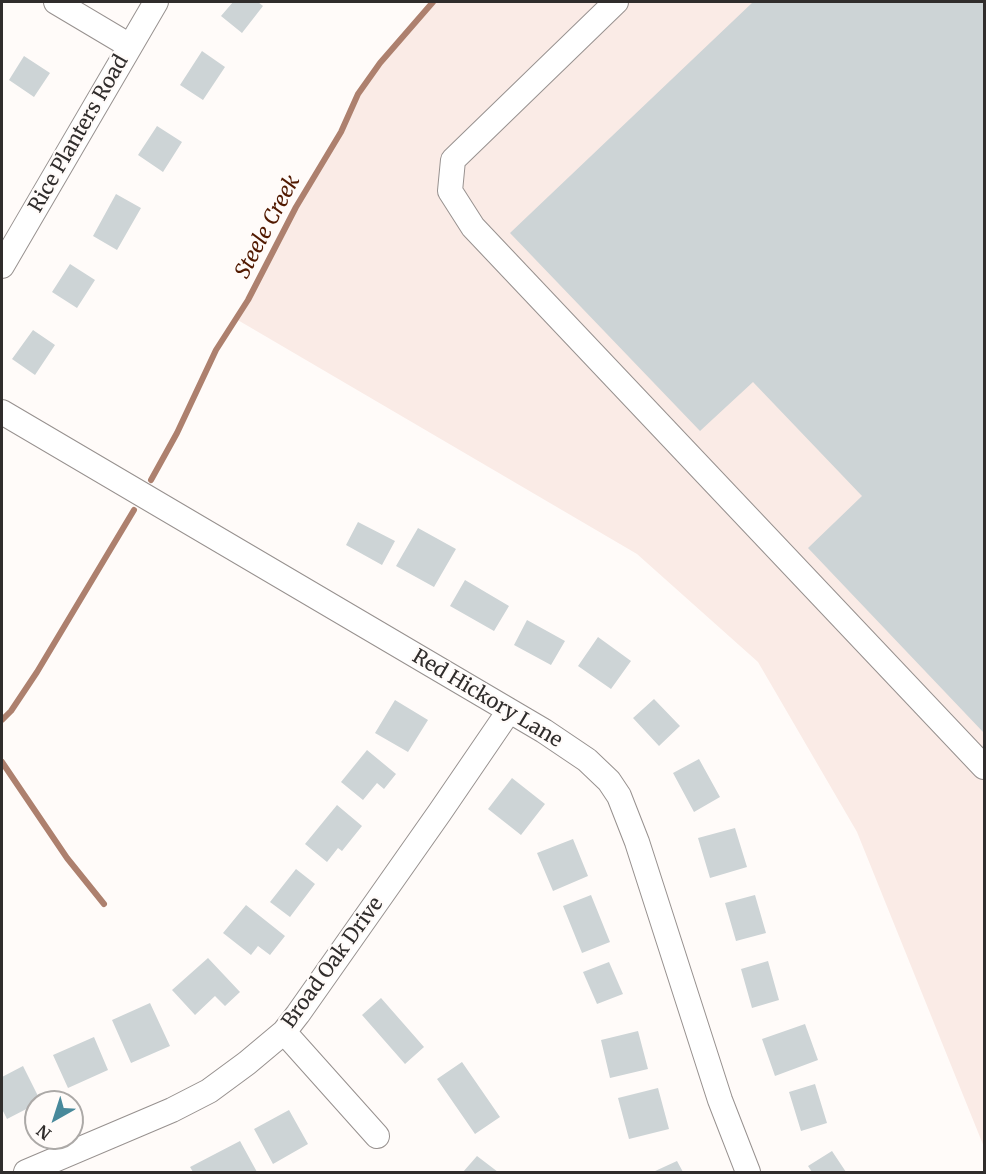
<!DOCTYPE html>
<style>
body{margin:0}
#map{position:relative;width:986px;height:1174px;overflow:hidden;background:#fffbf9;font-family:Merriweather,serif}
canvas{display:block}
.frame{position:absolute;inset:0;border:3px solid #302d2c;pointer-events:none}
.north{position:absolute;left:24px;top:1090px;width:60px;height:60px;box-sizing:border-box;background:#fffbf9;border:2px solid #aca9a7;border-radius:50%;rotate:219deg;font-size:16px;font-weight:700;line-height:24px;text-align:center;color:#302d2c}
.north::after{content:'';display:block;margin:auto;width:21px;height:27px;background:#48899b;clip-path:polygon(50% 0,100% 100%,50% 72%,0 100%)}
</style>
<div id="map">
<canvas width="986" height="1174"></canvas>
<div class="frame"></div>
<div class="north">N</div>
</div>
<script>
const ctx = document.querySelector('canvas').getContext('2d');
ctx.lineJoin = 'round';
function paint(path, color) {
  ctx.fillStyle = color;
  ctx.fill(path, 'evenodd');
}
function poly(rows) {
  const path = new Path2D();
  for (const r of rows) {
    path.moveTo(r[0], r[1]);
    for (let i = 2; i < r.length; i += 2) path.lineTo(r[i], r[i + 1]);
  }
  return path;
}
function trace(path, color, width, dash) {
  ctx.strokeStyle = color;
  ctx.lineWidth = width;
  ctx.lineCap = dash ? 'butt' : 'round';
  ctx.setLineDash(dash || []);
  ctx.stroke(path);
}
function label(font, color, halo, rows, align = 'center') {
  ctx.font = font + ' Merriweather,serif';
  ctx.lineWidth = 4.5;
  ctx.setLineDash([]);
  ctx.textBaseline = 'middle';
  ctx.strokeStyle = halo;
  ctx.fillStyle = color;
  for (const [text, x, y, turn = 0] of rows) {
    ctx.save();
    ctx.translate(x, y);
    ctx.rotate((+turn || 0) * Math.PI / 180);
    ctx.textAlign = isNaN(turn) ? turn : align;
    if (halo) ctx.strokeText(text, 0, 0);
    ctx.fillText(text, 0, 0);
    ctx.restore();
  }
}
paint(poly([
 [433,2,984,2,984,1147,857,832,758,662,637,554,236,319,248,299,296,207,341,132,358,94,380,63]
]), '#faebe6');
trace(poly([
 [151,480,177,433,216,350,248,300,296,207,341,132,358,94,380,63,433,2],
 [2,720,11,711,37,672,134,510],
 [2,762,67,858,104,904]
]), '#ad806e', 6);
paint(poly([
 [233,2,258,2,263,6,242,33,221,16],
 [753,2,984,2,984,733,808,548,862,496,753,382,700,431,510,233],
 [202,51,225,67,203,100,180,85],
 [24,56,50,73,34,97,9,80],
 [157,126,182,142,163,172,138,155],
 [116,194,141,208,117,250,93,236],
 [70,264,95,280,77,308,52,292],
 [33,330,55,345,35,375,12,359],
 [358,522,395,541,382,565,346,545],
 [418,528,456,549,434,587,396,566],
 [465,580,509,606,494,631,450,606],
 [527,620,565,641,551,665,514,645],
 [598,637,631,661,611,689,578,666],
 [654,699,680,726,659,746,633,718],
 [395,700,428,720,408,752,375,733],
 [367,750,396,774,384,789,377,783,363,800,341,782],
 [699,759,720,797,694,812,673,773],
 [512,778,545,804,521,835,488,809],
 [337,805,362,826,342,851,338,848,327,862,305,844],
 [735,828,747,867,710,878,698,838],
 [573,839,588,876,553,891,537,853],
 [296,869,315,884,290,917,270,902],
 [591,895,610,942,582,953,563,906],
 [755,895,766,933,736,941,725,903],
 [246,905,285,936,270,955,258,946,251,955,223,933],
 [208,958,240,992,225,1006,215,996,195,1015,172,990],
 [768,961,779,1000,752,1008,741,969],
 [609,962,623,994,597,1004,583,972],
 [381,998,424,1047,405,1064,362,1015],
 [150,1003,170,1046,131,1063,112,1020],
 [805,1024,818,1060,775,1076,762,1039],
 [638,1031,648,1069,610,1078,601,1040],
 [94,1037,108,1070,68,1088,53,1055],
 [462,1062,500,1117,475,1134,437,1079],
 [23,1066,41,1102,36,1102,36,1104,7,1119,2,1109,2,1077],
 [815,1084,827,1123,801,1131,789,1092],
 [658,1088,669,1129,629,1139,618,1098],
 [289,1110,308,1144,273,1164,254,1129],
 [240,1141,257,1172,193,1172,190,1167],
 [832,1151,846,1172,812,1172,808,1166],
 [477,1156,498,1172,463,1172],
 [677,1161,683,1172,653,1172]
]), '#cdd4d6');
const minor = poly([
 [56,2,130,46],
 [616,2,453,160,450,191,473,227,984,767],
 [2,266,156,2],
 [2,412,544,731,587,760,609,781,619,796,637,842,720,1100,748,1172],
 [284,1032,377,1136],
 [26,1172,172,1110,209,1091,247,1063,284,1032,298,1014,440,812,509,711]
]);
trace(minor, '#97918f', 26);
trace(minor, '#fff', 24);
label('20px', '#302d2c', '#fffbf9', [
 ["Rice Planters Road",79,134,-60],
 ["Red Hickory Lane",487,699,31],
 ["Broad Oak Drive",333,963,-54]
]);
label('italic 21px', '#511900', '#fffbf9', [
 ["Steele Creek",268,227,-62]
]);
</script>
